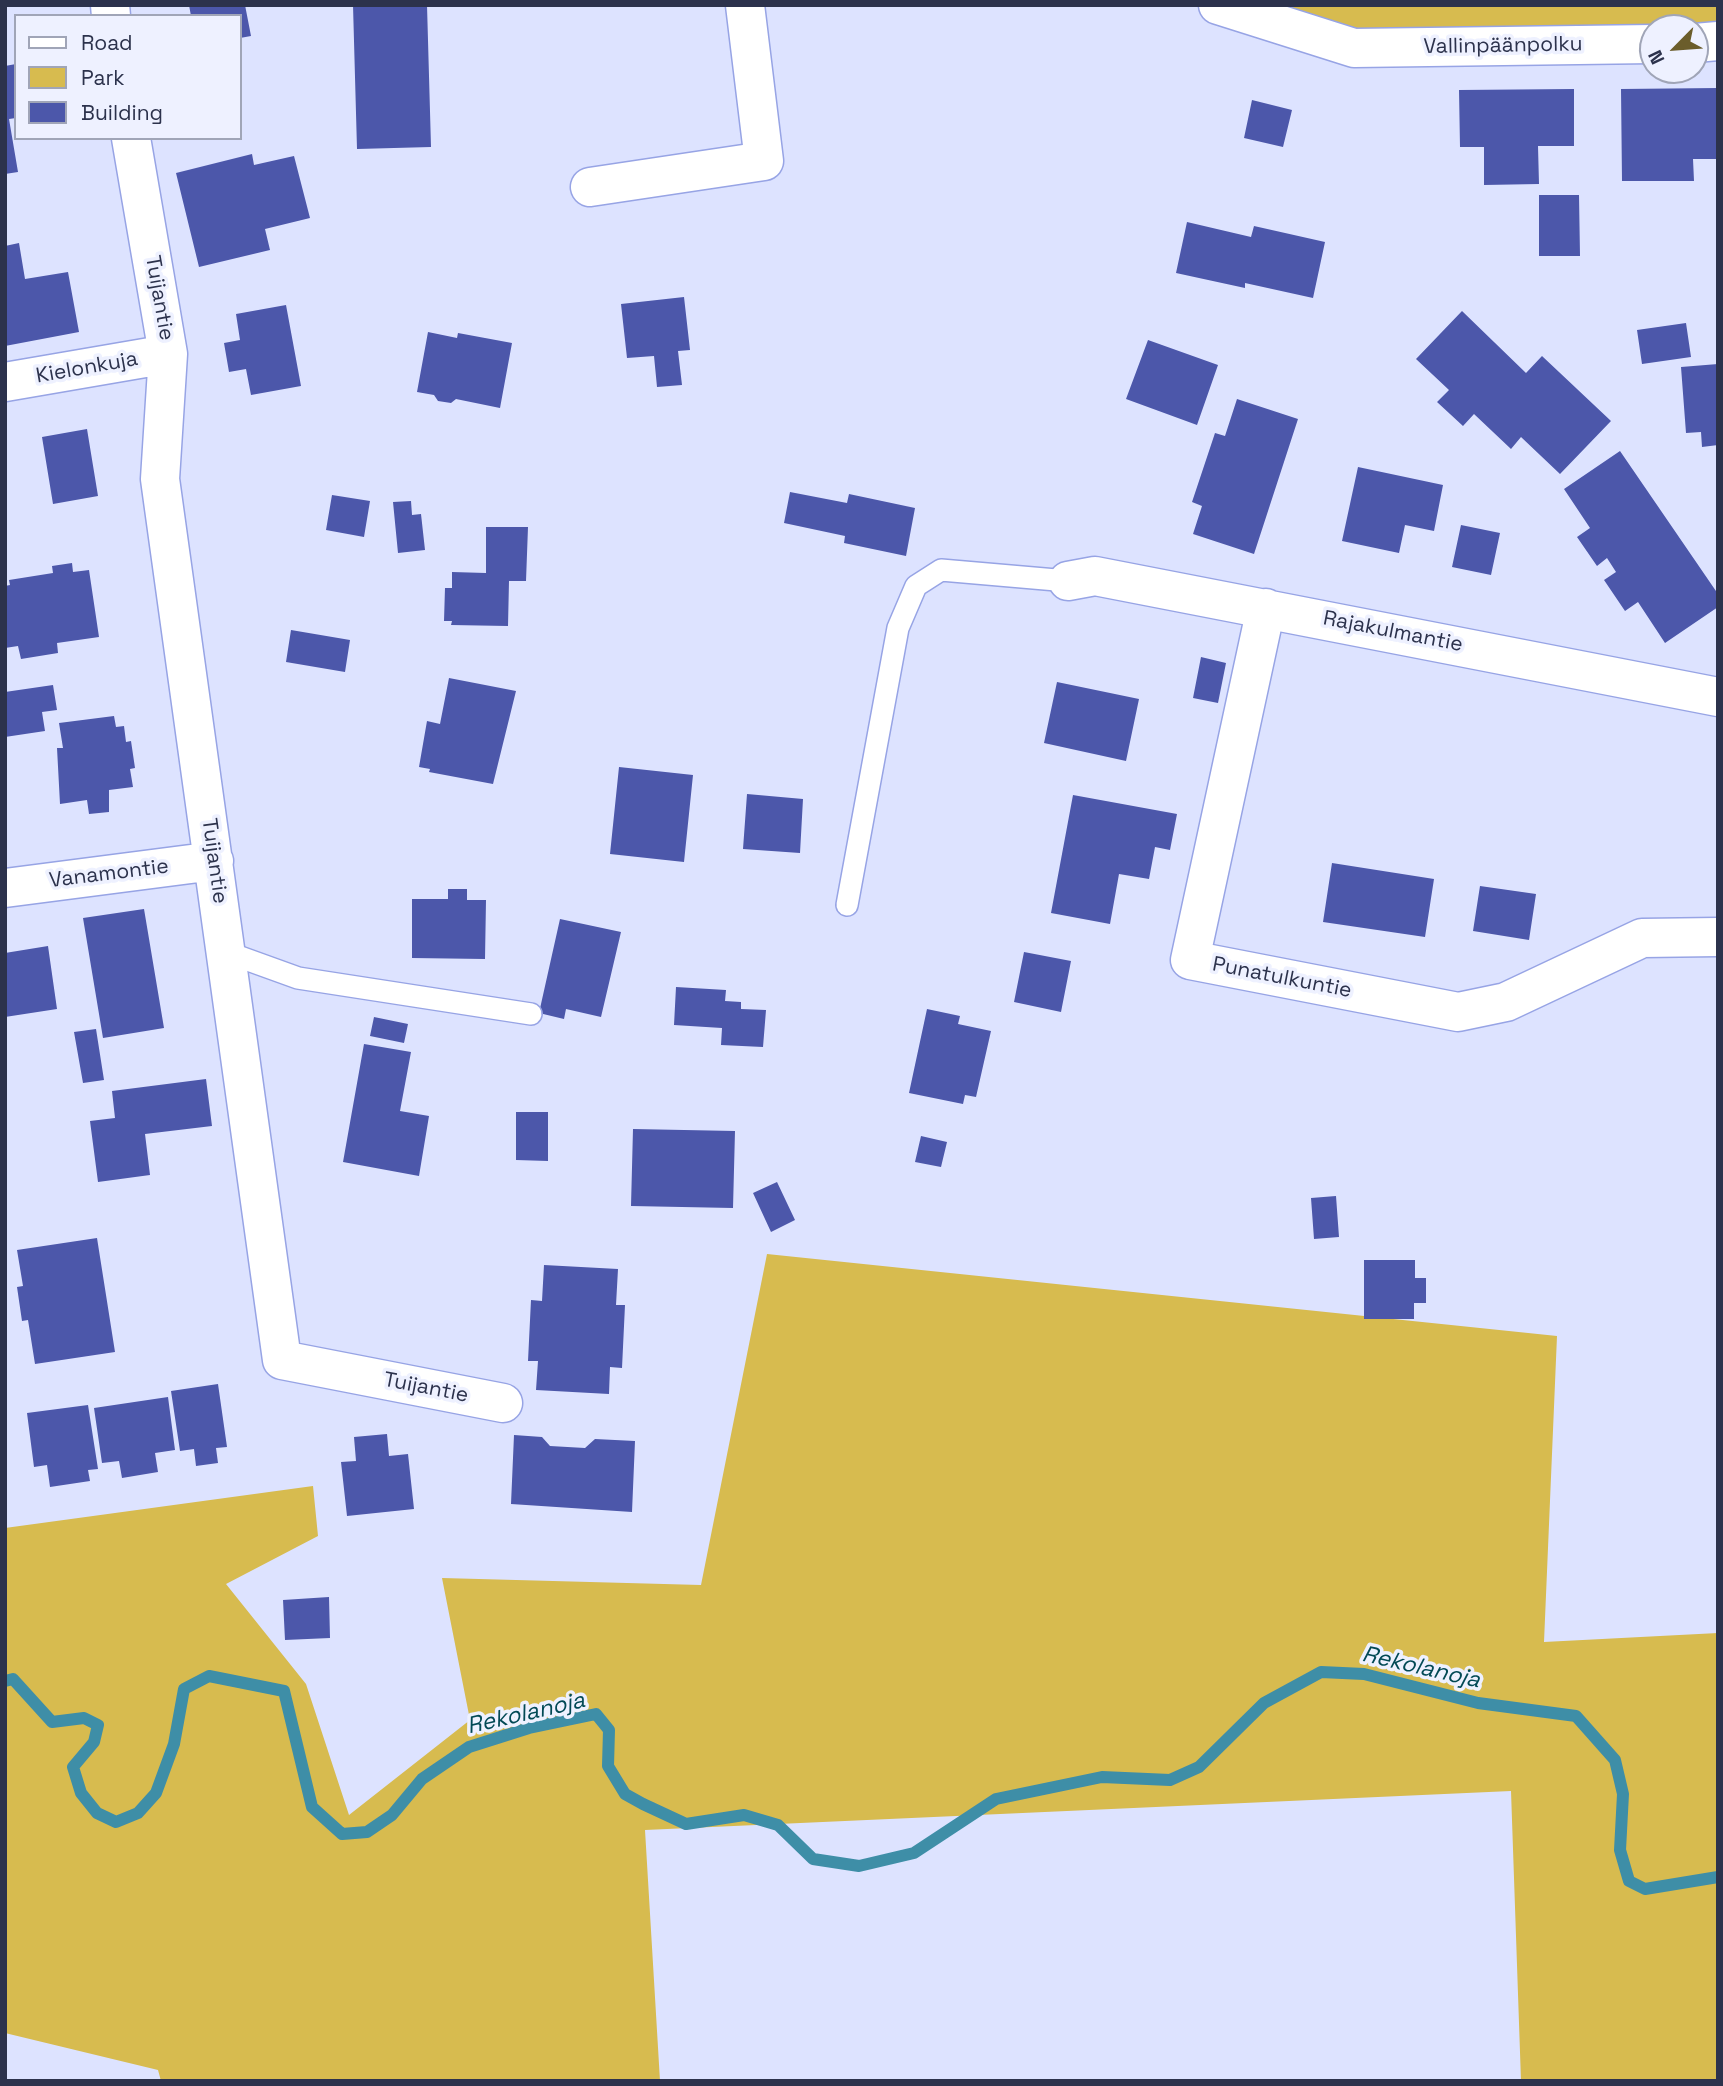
<!DOCTYPE html>
<meta charset="utf-8">
<style>
body{margin:0}
#map{position:relative;width:1723px;height:2086px;overflow:hidden;background:#dde3ff;font-family:"Space Grotesk",sans-serif}
canvas{display:block}
.frame{position:absolute;inset:0;border:7px solid #2c324c;pointer-events:none}
.legend{position:absolute;left:14px;top:14px;width:228px;height:126px;box-sizing:border-box;background:#eef1ff;border:2px solid #a0a5b7;margin:0;padding:9px 12px;list-style:none;font-size:21px;color:#2c324c}
.legend li{display:flex;align-items:center;gap:14px;height:35px}
.legend b{width:35px;border:2px solid #a0a5b7}
.north{position:absolute;left:1639px;top:14px;width:70px;height:70px;box-sizing:border-box;background:#eef1ff;border:2px solid #a0a5b7;border-radius:50%;rotate:245deg;font-size:19px;font-weight:700;line-height:28px;text-align:center;color:#2c324c}
.north::after{content:'';display:block;margin:auto;width:24px;height:32px;background:#6b5d2b;clip-path:polygon(50% 0,100% 100%,50% 72%,0 100%)}
</style>
<div id="map">
<canvas width="1723" height="2086"></canvas>
<div class="frame"></div>
<ul class="legend">
<li><b style="height:9px;background:#fff"></b>Road</li>
<li><b style="height:19px;background:#d7bb4f"></b>Park</li>
<li><b style="height:19px;background:#4c57aa"></b>Building</li>
</ul>
<div class="north">N</div>
</div>
<script>
const ctx = document.querySelector('canvas').getContext('2d');
ctx.lineJoin = 'round';
function paint(path, color) {
  ctx.fillStyle = color;
  ctx.fill(path, 'evenodd');
}
function poly(rows) {
  const path = new Path2D();
  for (const r of rows) {
    path.moveTo(r[0], r[1]);
    for (let i = 2; i < r.length; i += 2) path.lineTo(r[i], r[i + 1]);
  }
  return path;
}
function trace(path, color, width, dash) {
  ctx.strokeStyle = color;
  ctx.lineWidth = width;
  ctx.lineCap = dash ? 'butt' : 'round';
  ctx.setLineDash(dash || []);
  ctx.stroke(path);
}
function label(font, color, halo, rows, align = 'center') {
  ctx.font = font + ' "Space Grotesk",sans-serif';
  ctx.lineWidth = 7;
  ctx.setLineDash([]);
  ctx.textBaseline = 'middle';
  ctx.strokeStyle = halo;
  ctx.fillStyle = color;
  for (const [text, x, y, turn = 0] of rows) {
    ctx.save();
    ctx.translate(x, y);
    ctx.rotate((+turn || 0) * Math.PI / 180);
    ctx.textAlign = isNaN(turn) ? turn : align;
    if (halo) ctx.strokeText(text, 0, 0);
    ctx.fillText(text, 0, 0);
    ctx.restore();
  }
}
paint(poly([
 [1218,5,1718,5,1718,41,1695,28,1653,28,1354,48],
 [767,1254,1557,1336,1544,1642,1718,1633,1718,2081,1521,2081,1511,1791,645,1830,660,2081,161,2081,158,2070,5,2033,5,1528,313,1486,318,1536,226,1584,306,1684,349,1815,470,1720,442,1578,701,1585]
]), '#d7bb4f');
trace(poly([
 [5,1681,13,1679,52,1722,84,1718,98,1725,94,1742,73,1767,81,1793,97,1813,116,1822,138,1813,156,1793,174,1744,184,1689,209,1676,284,1691,312,1807,342,1834,367,1832,392,1815,422,1779,469,1747,529,1728,596,1714,609,1730,608,1766,625,1794,643,1804,686,1824,744,1815,778,1825,813,1859,859,1866,914,1853,996,1799,1102,1777,1170,1780,1199,1767,1264,1703,1321,1672,1364,1674,1478,1703,1576,1716,1615,1760,1623,1794,1620,1850,1629,1881,1645,1889,1718,1877]
]), '#3e8ea7', 12);
paint(poly([
 [189,5,245,5,251,36,240,38,240,16,191,16],
 [353,5,427,5,431,147,357,149],
 [16,64,16,118,9,119,18,172,5,174,5,66],
 [1718,88,1718,159,1693,159,1694,181,1622,181,1621,89],
 [1574,89,1574,146,1538,146,1539,184,1484,185,1484,147,1460,147,1459,90],
 [1252,100,1292,110,1283,147,1244,138],
 [252,154,254,165,294,156,310,218,265,229,270,250,199,267,176,173],
 [1539,195,1579,195,1580,256,1539,256],
 [1187,222,1251,237,1254,226,1325,242,1313,298,1245,283,1245,288,1176,273],
 [19,243,25,279,68,272,79,332,5,346,5,246],
 [684,297,690,350,678,351,682,385,657,387,654,356,627,358,621,304],
 [286,305,301,386,251,395,246,369,229,372,224,343,240,340,236,314],
 [1462,311,1526,373,1542,356,1611,421,1560,474,1521,437,1511,449,1474,414,1463,426,1437,402,1449,390,1416,359],
 [1686,323,1691,357,1642,364,1637,330],
 [428,332,457,338,458,333,512,343,500,408,456,399,451,403,438,401,434,395,417,392],
 [1148,340,1218,365,1197,425,1126,399],
 [1718,364,1718,445,1702,447,1701,432,1686,433,1681,367],
 [1237,399,1298,419,1254,554,1193,534,1202,506,1192,502,1215,433,1225,436],
 [87,429,98,496,53,504,42,437],
 [1620,451,1718,594,1718,607,1665,643,1638,602,1625,611,1604,580,1616,572,1607,558,1597,566,1577,537,1590,528,1564,489],
 [1358,467,1443,485,1434,531,1405,525,1399,553,1342,541],
 [790,492,847,503,849,494,915,508,906,556,844,543,845,536,784,523],
 [332,495,370,501,364,537,326,530],
 [411,501,412,515,421,514,425,550,398,553,393,502],
 [1461,525,1500,533,1491,575,1452,567],
 [486,527,528,527,526,581,509,581,508,626,451,625,452,621,444,621,445,588,452,588,452,572,486,573],
 [72,563,73,572,89,570,99,637,57,643,58,653,21,659,18,646,5,648,5,586,10,585,9,580,53,573,52,566],
 [291,630,350,640,345,672,286,662],
 [1201,657,1226,663,1218,703,1193,698],
 [449,678,516,691,493,784,429,772,430,769,419,767,427,721,440,724],
 [1057,682,1139,699,1126,761,1044,743],
 [53,685,57,710,42,712,45,731,5,737,5,692],
 [114,716,116,727,124,726,126,742,131,741,135,768,130,769,133,787,109,790,109,812,89,814,87,800,60,804,57,748,63,748,59,723],
 [619,767,693,775,684,862,610,854],
 [747,794,803,799,800,853,743,849],
 [1073,795,1177,814,1170,850,1155,847,1149,879,1119,874,1110,924,1051,913],
 [1332,863,1434,879,1425,937,1323,922],
 [1480,886,1536,894,1529,940,1473,931],
 [448,889,467,889,467,900,486,900,485,959,412,958,412,899,448,899],
 [144,909,164,1028,103,1038,83,918],
 [560,919,621,932,601,1017,566,1009,564,1019,539,1013],
 [48,946,57,1009,5,1017,5,953],
 [1024,952,1071,961,1061,1012,1014,1002],
 [676,987,726,990,725,1001,741,1002,741,1009,766,1010,763,1047,721,1045,722,1028,674,1025],
 [927,1009,960,1016,958,1024,991,1031,976,1097,965,1095,963,1104,909,1093],
 [374,1017,408,1024,404,1043,370,1036],
 [96,1029,104,1080,83,1083,74,1032],
 [364,1044,411,1052,400,1111,429,1116,419,1176,343,1162],
 [206,1079,212,1126,145,1134,150,1175,98,1182,90,1121,115,1118,112,1091],
 [516,1112,548,1112,548,1161,516,1160],
 [633,1129,735,1131,733,1208,631,1206],
 [921,1136,947,1142,941,1167,915,1162],
 [777,1182,795,1220,771,1232,753,1193],
 [1336,1196,1339,1237,1314,1239,1311,1198],
 [97,1238,115,1352,35,1364,28,1320,22,1321,17,1287,23,1286,17,1250],
 [1364,1260,1415,1260,1415,1278,1426,1278,1426,1303,1414,1303,1414,1319,1364,1319],
 [544,1265,618,1269,616,1305,625,1305,622,1368,610,1367,609,1394,536,1390,538,1361,528,1361,531,1300,542,1301],
 [218,1384,227,1447,216,1448,218,1463,196,1466,194,1449,180,1451,171,1391],
 [168,1397,175,1450,155,1453,158,1472,122,1478,119,1461,102,1463,94,1408],
 [88,1405,98,1469,88,1470,90,1481,50,1487,47,1465,34,1467,27,1413],
 [387,1434,389,1456,408,1454,414,1509,347,1516,341,1462,356,1461,354,1437],
 [514,1435,542,1437,550,1446,585,1448,595,1439,635,1441,632,1512,511,1504],
 [329,1597,330,1638,285,1640,283,1600]
]), '#4c57aa');
const service = poly([
 [847,905,898,628,916,586,941,570,1068,581],
 [226,952,298,978,531,1014]
]);
const minor = poly([
 [110,5,111,16],
 [1218,5,1354,48,1653,44],
 [1695,43,1718,41],
 [131,138,168,354,160,479,282,1360,503,1403],
 [590,187,764,161,745,5],
 [5,382,168,354],
 [1068,581,1095,576,1718,697],
 [1266,608,1190,960,1458,1012,1506,1002,1642,938,1718,937],
 [5,888,214,861]
]);
trace(service, '#97a4e5', 24);
trace(minor, '#97a4e5', 41);
trace(service, '#fff', 21);
trace(minor, '#fff', 38);
label('21px', '#2c324c', '#eef1ff', [
 ["Vallinpäänpolku",1503,46,-1],
 ["Tuijantie",159,298,80],
 ["Kielonkuja",87,368,-10],
 ["Rajakulmantie",1393,632,11],
 ["Tuijantie",214,861,82],
 ["Vanamontie",109,874,-7],
 ["Punatulkuntie",1282,978,11],
 ["Tuijantie",426,1388,11]
]);
label('italic 23px', '#024955', '#eef1ff', [
 ["Rekolanoja",1421,1668,13],
 ["Rekolanoja",526,1714,-13]
]);
</script>
